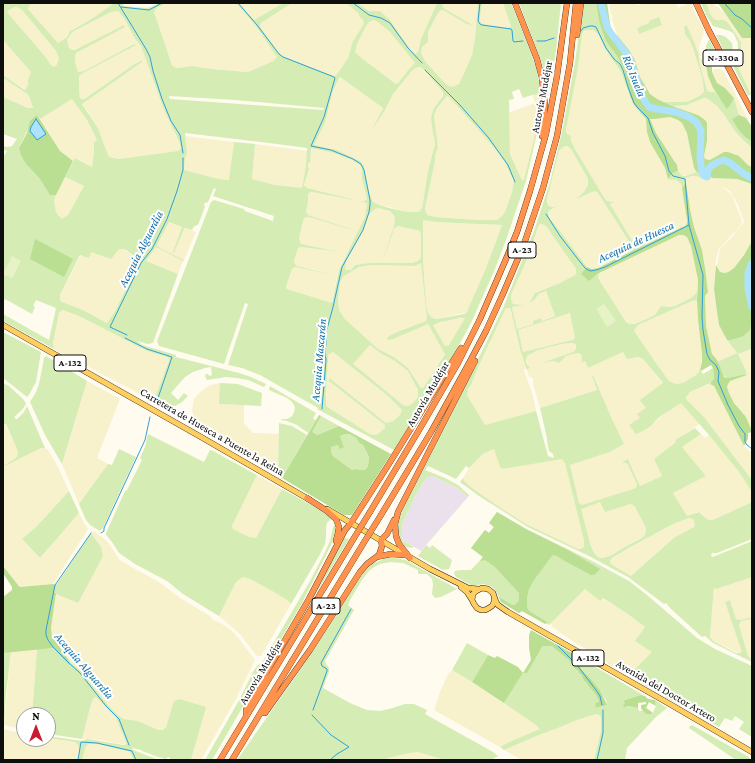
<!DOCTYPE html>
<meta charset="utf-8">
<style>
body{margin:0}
#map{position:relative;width:755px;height:763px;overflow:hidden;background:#fffbee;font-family:"Crimson Pro",serif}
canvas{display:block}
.frame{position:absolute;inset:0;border:4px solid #0e0e0e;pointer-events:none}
.north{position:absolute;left:16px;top:707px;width:40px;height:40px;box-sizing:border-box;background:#fff;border:1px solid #9f9f9f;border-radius:50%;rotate:0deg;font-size:11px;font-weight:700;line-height:16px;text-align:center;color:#0e0e0e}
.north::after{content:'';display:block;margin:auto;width:14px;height:18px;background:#c81b2e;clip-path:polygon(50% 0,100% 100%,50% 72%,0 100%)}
</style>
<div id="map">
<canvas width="755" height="763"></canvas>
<div class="frame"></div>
<div class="north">N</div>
</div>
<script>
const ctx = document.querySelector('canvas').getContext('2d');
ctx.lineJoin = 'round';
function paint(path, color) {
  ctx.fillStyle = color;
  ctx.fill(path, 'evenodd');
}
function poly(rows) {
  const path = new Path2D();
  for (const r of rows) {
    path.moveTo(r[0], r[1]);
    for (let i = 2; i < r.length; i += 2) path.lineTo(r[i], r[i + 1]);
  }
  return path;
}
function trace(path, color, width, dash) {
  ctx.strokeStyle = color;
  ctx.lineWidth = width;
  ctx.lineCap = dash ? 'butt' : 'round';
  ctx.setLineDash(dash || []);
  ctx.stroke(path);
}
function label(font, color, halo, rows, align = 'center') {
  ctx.font = font + ' "Crimson Pro",serif';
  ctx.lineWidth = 4;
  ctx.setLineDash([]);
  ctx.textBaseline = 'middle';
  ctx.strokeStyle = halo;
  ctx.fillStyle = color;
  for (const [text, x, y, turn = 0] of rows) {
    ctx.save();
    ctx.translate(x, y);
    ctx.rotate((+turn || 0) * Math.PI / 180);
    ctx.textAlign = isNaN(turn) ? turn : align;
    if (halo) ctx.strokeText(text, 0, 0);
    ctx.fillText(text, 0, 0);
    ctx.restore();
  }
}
paint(poly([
 [433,476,457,488,468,497,421,551,402,540,402,528,403,522,417,493,426,478]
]), '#ebe1ed');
paint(poly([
 [31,3,114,3,93,18,74,28,68,33,66,38,58,43,28,9],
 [166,3,236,3,256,26,278,57,273,61,253,70,247,72,212,69,192,66,175,68,172,65,154,12,154,10,157,8],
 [239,3,283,3,254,20],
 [292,3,346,3,358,13,363,20,364,24,363,27,353,41,348,58,337,74,333,76,307,65,283,56,279,53,261,28,260,25,261,23],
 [357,3,437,3,421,39,418,52,415,54,410,49,390,20,380,11,369,11],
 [442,3,478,3,475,38,472,55,465,71,459,84,452,87,449,86,444,82,425,61,421,53,422,46,428,42,428,32,438,13,440,11,443,10,465,23,471,24,445,9,443,7],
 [482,3,503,3,511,26,509,28,483,24,481,23,480,20,480,17],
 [610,3,640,3,635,5,640,5,642,3,676,3,678,8,689,3,692,3,693,9,704,30,703,35,700,44,699,48,701,56,699,56,706,65,708,76,715,92,709,92,707,90,699,61,699,56,687,26,684,26,685,34,690,41,693,48,702,77,704,91,703,93,699,96,689,101,684,102,663,102,656,99,650,94,640,77,635,60,629,50,617,35,612,20,613,15,611,15,610,9],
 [706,3,712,3,724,12,742,38,752,38,752,96,738,67,741,48,739,39,724,20,717,20,714,19,711,15],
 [15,7,19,8,23,11,56,51,59,58,57,64,56,66,53,67,51,65,43,54,7,12,9,10],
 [118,11,124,18,135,39,141,46,164,110,179,141,181,148,178,151,118,159,110,157,108,155,98,128,82,103,142,62,141,60,133,65,86,98,80,98,79,90,79,76,83,73,135,45,134,44,84,71,78,72,75,62,75,56,76,53,122,26,75,51,72,51,69,48,67,41,72,33,74,31,111,12],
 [374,20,379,23,390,32,416,64,409,69,399,82,396,84,359,56,355,52,356,48,358,42,366,26,369,22],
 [587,30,593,30,598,34,605,49,621,72,630,96,634,105,646,119,653,147,665,168,668,178,676,180,681,184,682,188,687,220,687,223,681,228,638,248,636,247,610,204,613,202,607,201,605,199,575,149,569,136,566,132,566,130,578,68,582,34],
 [3,40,31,72,28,80,28,85,26,90,3,75],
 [420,67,422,69,443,92,441,99,434,108,434,133,435,144,428,171,422,208,419,212,408,212,377,204,373,202,369,192,364,167,360,161,337,150,314,145,329,107,333,91,341,77,383,108,376,123,385,110,393,94,411,72,415,68],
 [714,69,720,69,724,72,752,127,746,118,739,115,734,98,725,88,717,83,712,72],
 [3,78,26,93,29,96,33,109,28,108,3,97],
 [539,93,539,119,525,180,522,180,510,154,509,115,510,112,516,110,535,103,532,95],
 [447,96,450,98,477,128,496,150,505,163,514,182,512,192,505,212,502,216,497,220,477,220,436,217,427,215,426,212,425,210,435,161,435,156,438,147,434,116,437,108],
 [704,98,708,99,717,106,725,116,734,130,742,139,752,148,752,167,748,165,739,156,714,158,710,160,705,159,704,156,707,141,698,115,674,107,675,106,687,105],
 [72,99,87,120,97,140,94,142,94,152,92,167,76,158,73,161,60,151,40,119],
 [665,117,670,117,678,120,682,123,685,127,690,143,694,168,696,171,695,173,693,173,686,176,681,175,679,173,675,161,656,133,650,119,654,119],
 [185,136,234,142,230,180,219,179,184,170,185,158,187,153],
 [255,144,308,151,306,166,302,189,275,185,252,179],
 [565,146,571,149,587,177,588,182,587,188,584,192,578,197,592,192,595,191,598,193,632,246,632,251,594,269,587,267,557,228,550,217,549,214,548,212,550,210,557,207,550,206,548,204,547,199,559,151,563,147],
 [311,148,334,153,352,160,360,165,362,168,362,179,367,200,364,201,360,201,307,188,304,186,309,169,308,166],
 [695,175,699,176,703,180,705,180,712,178,737,179,752,184,752,241,744,255,734,268,725,273,720,272,717,266,720,249,733,236,736,231,741,226,744,222,738,205,732,194,730,191,721,186,732,195,742,221,741,225,719,249,716,259,714,289,717,312,719,325,727,340,737,353,717,362,712,354,706,326,705,296,708,291,705,268,702,250,694,227,690,209,686,179,688,177],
 [65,177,84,186,68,215,64,217,64,219,58,215,56,212,54,200,56,195],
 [310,192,312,192,364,202,367,204,365,217,359,231,341,264,337,276,332,303,287,289,286,287,292,269,295,267,332,274,297,266,295,264,294,261,298,248,301,247,338,252,301,244,299,238,304,218,309,217,350,229,308,215,306,212,308,202,308,193],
 [378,208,390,211,395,217,394,226,391,235,394,229,398,226,420,231,421,236,421,256,420,259,418,261,412,263,369,263,355,265,351,270,346,270,345,269,346,263,362,233,370,213,375,209],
 [423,220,435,222,502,225,486,268,467,312,437,319,432,318,428,313,426,304,423,260],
 [169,222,182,227,174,253,184,229,185,228,196,232,184,260,160,248,157,245],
 [540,224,542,224,546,226,576,269,577,272,576,274,575,275,560,283,535,293,529,302,534,300,539,294,546,291,555,316,542,321,541,318,533,321,533,324,517,329,512,307,520,305,513,304,511,299,511,295,529,255,538,227],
 [679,235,683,235,687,237,691,246,698,280,697,292,691,298,675,306,669,307,662,306,660,307,656,314,653,316,635,324,629,324,626,322,598,278,599,273],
 [156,247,183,261,178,274,146,261],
 [123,249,140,261,114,313,107,323,83,310,62,302,60,300,60,295,81,255,91,252],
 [421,263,425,302,427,317,426,321,402,330,411,330,428,324,445,353,427,382,423,388,421,388,408,368,394,357,378,349,345,319,339,310,338,300,340,283,342,279,344,276,359,267,371,265,415,266],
 [694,300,697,300,698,320,702,354,701,366,700,370,696,375,691,379,685,382,678,384,673,383,669,381,656,363,634,331,637,326,640,324],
 [508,307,510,308,511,311,520,349,527,368,524,370,533,396,536,411,485,425,467,395,467,391,471,385,481,361,506,308],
 [61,310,79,316,147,351,167,357,169,359,169,361,154,399,150,399,54,349,53,343,59,313],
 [570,313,575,338,572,340,523,352,517,330],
 [465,318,449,345,445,346,433,325,450,320],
 [573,343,575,344,576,347,576,349,573,352,552,361,557,363,566,356,577,353,579,353,582,358,581,363,585,361,588,368,623,352,627,359,638,357,643,359,663,384,640,418,643,431,651,426,658,419,681,402,700,424,675,440,676,442,654,459,662,476,640,486,628,460,623,461,628,465,637,484,636,488,582,506,579,503,570,465,610,452,624,444,612,419,593,375,592,376,597,390,540,408,533,384,533,379,531,377,529,377,527,370,528,366,526,359,527,356,538,350,562,344],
 [370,345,380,353,398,362,408,371,418,390,418,397,413,403,410,405,407,406,403,405,352,364],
 [752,349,752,431,746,417,734,403,729,393,727,387,728,384,730,381,747,375,738,354],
 [333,352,388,396,402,410,401,413,398,417,393,421,386,423,329,379,329,381,385,425,385,428,378,434,375,435,370,434,326,406,328,360,328,354],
 [87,381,120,399,97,458,108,464,80,501,79,504,62,464],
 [220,383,220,404,244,405,244,423,253,433,279,434,278,474,253,460,227,443,202,428,195,421,192,410,194,399,197,395,205,388,211,385],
 [710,384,714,386,744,446,752,453,752,480,704,417,686,399,686,397,690,392],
 [5,423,17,449,18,454,16,458,3,466,3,424],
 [701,434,705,438,709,435,739,472,752,492,752,502,715,519,710,520,707,519,701,513,697,512,687,517,673,493,706,476,682,447],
 [41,448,45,448,48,450,58,467,69,491,37,526,22,539,40,558,79,513,85,525,88,529,53,584,20,587,18,585,3,566,3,467],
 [495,449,500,467,503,469,541,462,562,459,564,460,565,463,584,541,584,547,582,549,578,549,526,524,498,506,472,488,465,482,463,478,469,468,483,454],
 [257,475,282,489,256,538,249,537,233,529,232,526],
 [600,502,627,505,630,504,633,505,635,507,645,526,646,530,645,535,642,538,623,548,612,555,603,558,600,558,596,555,593,550,590,543,580,508],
 [689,518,693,519,695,525,694,527,675,537,631,576,611,564,610,561,610,560,621,553,673,524],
 [94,531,107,541,120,560,137,570,159,582,180,598,210,616,214,621,216,621,222,624,231,630,240,640,255,660,236,699,201,760,191,760,205,707,180,699,176,700,175,700,166,727,163,730,158,730,138,721,124,719,119,716,107,704,81,671,70,662,52,636,51,628,56,593,78,603,101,547,91,533],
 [243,577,250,579,272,591,287,600,291,604,261,656,257,656,255,654,240,634,219,616,236,582],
 [752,577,752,617,740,620,736,619,730,600,725,602,742,649,742,652,739,653,713,641,711,640,710,637,714,586,738,581],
 [585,589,600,600,602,598,629,615,645,627,653,652,636,668,627,674,608,664,605,659,577,644,555,629,552,627,551,623],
 [752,619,752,660,750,659,748,656,739,625,741,621],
 [37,649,32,715,24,715,24,730,4,725,11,651],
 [452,670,507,704,536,725,541,729,507,743,500,747,434,710,440,692,448,674],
 [95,697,98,698,104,706,116,718,127,743,126,745,100,740,82,739,91,704],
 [596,714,599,715,601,717,601,731,594,760,522,760,504,750,539,735,558,728,577,720,593,715],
 [3,729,24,734,24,739,48,739,48,738,75,742,77,744,80,750,77,760,3,760],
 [89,744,97,744,130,752,134,760,82,760,86,746],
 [417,752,425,754,444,760,381,760,405,754]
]), '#f7f1cc');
paint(poly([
 [3,3,31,3,28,9,58,43,66,38,70,31,93,18,114,3,122,3,124,6,133,7,146,8,151,7,159,3,166,3,157,8,155,10,154,12,172,65,174,67,177,68,192,66,212,69,247,72,253,70,273,61,277,57,256,26,236,3,239,3,254,20,283,3,292,3,261,23,260,25,261,28,279,53,283,56,334,76,337,74,348,58,353,41,364,24,363,20,360,17,358,13,346,3,357,3,369,11,380,11,390,20,410,49,415,54,418,52,421,39,437,3,442,3,443,7,445,9,471,24,470,25,465,23,443,10,440,11,438,13,428,32,428,42,422,47,421,53,425,61,444,82,449,86,452,87,459,84,465,71,472,55,475,38,478,3,482,3,480,17,480,20,481,23,483,24,509,28,511,26,503,3,511,3,532,55,536,67,540,87,541,111,540,120,526,181,506,240,495,269,471,323,453,356,394,450,317,409,318,408,260,375,242,368,228,365,248,304,245,303,224,364,159,346,157,341,211,202,214,200,244,209,245,211,273,221,274,216,213,196,216,189,214,188,208,202,205,203,204,204,205,207,198,225,196,225,195,227,194,226,192,230,185,228,184,229,174,253,173,252,182,227,169,222,157,245,160,248,184,260,183,261,156,247,146,261,178,274,153,343,147,344,138,341,142,345,176,355,176,357,239,373,251,377,266,384,264,387,248,380,237,378,226,377,207,380,205,376,206,374,208,374,209,376,212,375,211,367,205,368,193,372,185,377,171,393,178,400,184,393,188,396,182,402,175,406,171,407,162,407,158,406,150,399,153,399,155,397,169,361,169,359,167,357,147,351,79,316,62,310,59,313,53,343,54,349,3,321,3,314,49,340,56,308,36,300,33,306,35,307,32,314,5,299,3,303,3,157,7,151,3,150,3,146,7,147,12,146,17,139,14,138,3,134,3,97,28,108,33,108,29,96,26,93,3,78,3,75,25,90,28,85,28,80,31,72,3,40],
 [15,7,19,8,23,11,56,51,59,58,57,64,56,66,53,67,51,65,43,54,7,12,9,10],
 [118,11,124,18,135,39,141,46,164,110,179,141,181,148,178,151,118,159,110,157,108,155,98,128,82,104,142,62,142,60,133,65,86,98,83,99,80,98,79,90,79,76,83,73,136,45,134,44,84,71,78,72,75,62,75,56,76,53,125,27,123,25,122,26,75,50,72,50,69,48,67,40,72,33,74,31,111,12],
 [374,20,379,23,390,32,415,63,409,69,399,82,396,84,359,56,355,52,356,48,358,42,366,26,369,22],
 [420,67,422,68,443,92,443,96,434,108,431,117,432,127,434,137,435,144,428,171,422,208,419,212,408,212,389,208,377,204,373,202,369,192,364,167,360,161,337,150,314,145,325,122,333,91,340,77,383,108,372,130,385,110,393,94,411,72,415,68],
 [519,89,523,98,532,95,539,94,539,119,524,180,522,180,510,154,509,100,514,99,512,92],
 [169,96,235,100,324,108,323,110,170,99],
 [447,96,450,98,477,128,496,150,505,163,514,181,512,192,505,212,502,216,497,220,477,220,436,217,427,215,425,209,435,161,435,156,438,147,434,116,437,108],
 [72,99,87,120,97,140,94,142,94,152,92,167,75,158,65,177,84,186,68,215,64,217,63,219,58,215,56,212,54,200,56,195,50,194,40,179,26,164,19,148,28,129,37,115,40,119],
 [185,133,269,143,307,148,306,166,302,188,275,185,252,179,255,144,234,142,229,180,219,179,184,170,185,158,187,153],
 [311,148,334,153,352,160,360,165,362,168,362,179,367,199,364,201,360,201,307,188,304,185,309,169,308,166,308,164,310,162],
 [310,192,312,192,364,202,367,204,365,217,339,270,332,303,287,289,286,287,292,269,295,267,334,275,297,266,295,264,294,261,298,248,301,247,340,252,301,244,299,238,304,218,309,217,346,228,354,230,308,215,306,212,308,202,308,194],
 [378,208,390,211,395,217,394,226,383,259,384,257,394,229,398,226,420,231,421,236,421,256,420,259,418,261,412,263,369,263,361,264,355,265,351,270,346,270,345,269,346,262,362,233,370,213,375,209],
 [423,220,435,222,502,225,486,268,472,300,467,312,464,314,437,319,432,318,428,313,426,304,423,260],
 [119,249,123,249,126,250,140,261,114,313,107,323,83,310,62,302,60,300,60,295,80,255,89,258,91,252,111,259],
 [421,263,425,302,427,317,426,321,402,330,389,336,387,339,388,340,393,339,428,324,445,354,427,382,423,388,421,388,408,368,394,357,378,349,345,319,339,310,338,300,340,283,342,279,344,276,359,267,371,265,415,266],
 [460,318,465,318,449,345,445,346,433,325,441,322],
 [370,345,380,353,395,361,408,371,418,390,418,397,413,403,410,405,407,406,403,405,353,364],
 [333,352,388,396,402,410,401,413,398,417,393,421,386,423,329,378,329,381,385,425,385,428,378,434,375,435,370,434,326,406,326,394,328,360,328,355],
 [519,3,561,3,556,51,549,91,547,90,542,63],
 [583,3,596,3,599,21,612,49,617,56,624,70,630,96,621,72,605,49,598,34,593,30,587,30,584,31,582,34,578,68,566,130,566,132,567,134,572,137,570,138,575,149,605,199,607,201,614,202,610,204,636,247,638,248,632,251,632,246,598,193,595,191,592,192,576,199,584,192,588,185,588,180,587,177,571,149,567,146,563,147,559,151,547,199,547,202,549,206,554,207,558,206,550,210,548,212,549,217,587,267,582,274,584,275,594,276,599,273,598,278,626,322,629,324,635,324,653,316,656,314,660,307,662,306,669,307,675,306,691,298,697,292,697,300,692,301,640,324,637,326,634,331,656,363,669,381,673,383,678,384,685,382,696,375,700,370,703,374,713,368,714,379,713,382,690,392,686,397,686,399,704,417,752,480,752,492,739,472,709,435,681,403,658,418,651,426,643,431,636,434,629,425,640,418,637,414,646,408,640,400,663,383,643,359,638,357,627,359,623,352,588,368,585,361,581,363,582,358,581,355,579,353,577,353,566,356,559,363,552,361,542,363,573,352,576,349,576,345,573,343,571,343,562,344,538,350,527,356,526,359,526,362,528,366,530,367,527,370,520,349,511,311,510,308,506,308,481,361,471,385,468,389,467,395,485,425,536,411,548,456,554,458,553,454,549,451,547,441,547,438,540,408,597,390,592,376,593,375,612,419,624,444,610,452,570,465,579,503,582,505,633,489,636,488,637,484,628,465,626,463,622,462,628,459,634,473,640,486,662,476,654,459,676,442,675,440,695,428,701,434,682,447,706,476,673,493,687,516,699,512,707,519,710,520,715,519,752,502,752,539,717,553,712,553,711,556,713,557,752,541,752,577,716,589,714,587,710,637,713,641,736,653,739,653,742,652,725,602,730,600,736,619,740,620,752,617,752,619,741,621,739,625,748,656,752,660,752,662,713,643,705,636,702,637,670,608,666,603,664,604,628,577,589,556,528,527,479,496,460,482,463,478,465,482,472,488,498,506,526,524,578,549,581,549,584,547,584,541,565,463,562,459,503,469,500,467,494,449,483,454,469,468,466,466,456,479,428,466,425,470,445,478,458,485,469,495,468,497,457,488,433,476,426,478,417,493,403,522,402,528,402,540,414,547,410,548,404,546,402,544,397,532,397,527,400,515,446,425,503,308,534,231,550,182,562,132,575,62],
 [540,224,542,224,546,226,576,269,576,274,575,275,560,283,535,293,529,303,534,300,539,294,546,291,555,316,542,321,541,318,533,321,533,324,517,329,512,307,523,305,513,304,511,299,511,295,529,255,538,227],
 [570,313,575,338,572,340,523,352,518,330],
 [600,502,605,512,627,505,630,504,633,505,635,507,645,526,646,530,645,535,642,538,623,548,612,555,603,558,600,558,596,555,593,551,590,543,581,509],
 [689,518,693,519,695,525,694,527,675,537,631,576,611,564,610,561,612,558,629,548,673,524],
 [701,3,706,3,711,15,714,19,717,20,724,20,728,23,739,39,741,43,741,52,738,63,738,67,751,94,748,96,734,68,734,61,737,55,738,50,738,43,736,39,734,34,730,31,713,26,706,15],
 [659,17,662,25,639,34,637,28,649,23,649,21],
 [684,26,687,26,694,42,699,56,699,61,707,90,709,92,715,92,719,97,731,104,734,98,739,115,733,119,745,137,752,142,752,148,742,139,734,130,725,116,717,106,708,99,704,98,687,105,675,106,674,107,663,102,684,102,689,101,699,96,703,93,704,91,702,77,693,48,690,41,685,34],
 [716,35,721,35,726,37,732,43,733,51,731,56,728,59],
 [709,39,721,62,717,62,712,60,707,54,706,46],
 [678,171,681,175,683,176,686,176,693,173,695,173,696,171,700,174,706,175,710,174,712,178,705,180,697,176,691,176,686,178,686,182,682,188,681,184,676,180,668,179,673,173],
 [752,323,752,349,738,354,746,371,747,375,742,375,727,378,723,375,717,362,737,353,727,340,731,340,742,337],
 [3,332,41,352,36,382,29,395,27,397,3,378],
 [46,356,87,381,62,464,45,435,30,402,36,392,39,384,44,358],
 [3,383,9,386,24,400,26,404,22,410,14,417,16,419,17,419,24,412,27,406,45,448,41,448,3,467,3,466,16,458,18,454,17,449,6,424,3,424],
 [220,383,238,384,262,393,261,406,219,404],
 [270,386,316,413,313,419,316,420,308,433,297,425,287,421,281,420,282,419,286,419,289,418,292,416,294,412,295,408,294,405,291,401,287,398,269,390,269,389],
 [321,416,339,426,317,435,311,432],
 [279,423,292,426,307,435,282,478,278,474],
 [148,434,204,462,210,450,213,451,257,475,232,526,233,529,249,537,256,538,282,489,319,509,330,517,331,519,327,523,326,527,326,537,325,544,319,556,291,604,287,600,272,591,250,579,243,577,236,582,219,616,183,594,167,581,135,564,119,553,112,542,106,535,106,533,125,491,127,490,142,460,140,458,145,447],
 [346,434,349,434,353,436,356,438,359,443,363,445,369,457,368,466,366,469,363,470,356,469,352,470,333,456,331,452,331,447,338,445,344,447,340,436],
 [119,449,136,457,103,528,100,531,90,525,86,520,79,504,80,502,108,464,112,465],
 [69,491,79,513,40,558,22,539,37,526],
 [497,512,526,529,592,561,629,581,647,595,697,638,715,649,752,666,752,736,750,736,739,729,744,722,735,716,732,721,725,718,719,727,665,697,667,692,660,694,641,683,644,680,630,672,636,668,652,652,635,641,645,627,629,615,603,598,600,601,585,589,549,625,522,611,519,613,501,602,496,591,491,586,483,584,477,585,471,585,456,577,454,574,455,571,461,570,471,570,483,557,471,548,485,530,489,533,494,527,489,523],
 [336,524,336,533,334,539,302,603,272,655,245,703,212,760,205,760,238,702,254,670,258,665,263,661,310,581,325,552,330,541,333,527],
 [91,533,101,547,103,556,78,603,54,593,55,588,56,585],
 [345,538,349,539,315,595,343,539],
 [426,545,430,548,432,545,452,560,450,567,449,569,443,570,418,556],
 [386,558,395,558,406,560,457,589,441,597,435,598,432,594,433,584,432,579,427,574,418,574,418,570,412,567,403,563,390,562,380,564,374,567,368,572,362,580,350,600,348,605,354,610,325,661,326,664,329,668,329,672,323,688,350,703,367,710,380,711,389,709,405,704,414,704,427,710,425,714,493,752,498,756,491,760,444,760,425,754,417,752,405,754,381,760,237,760,312,653,362,575,372,564],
 [467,643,488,655,472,682,452,670],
 [544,646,552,646,554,647,571,662,574,668,581,674,584,681,586,682,587,684,596,695,599,701,597,702,595,708,607,705,606,700,599,689,591,679,582,670,577,660,577,656,643,695,625,700,626,707,629,706,638,708,639,711,642,711,641,708,652,714,656,706,655,700,667,708,656,717,627,748,625,760,594,760,601,731,601,717,599,715,596,714,593,715,577,720,558,728,539,735,504,750,500,747,507,743,540,729,536,725,504,703,523,673,542,647],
 [53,648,69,664,70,662,81,671,107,704,119,716,124,719,138,721,158,730,163,730,166,727,174,701,176,700,180,699,206,707,191,760,171,760,170,758,168,757,166,759,158,757,142,751,141,750,132,748,133,750,159,760,134,760,130,752,97,744,89,744,86,746,82,760,77,760,80,750,77,744,75,742,48,738,48,736,82,741,87,739,124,745,127,744,116,718,96,697,94,698,91,704,82,739,48,734,48,715,32,715,37,649],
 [11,651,6,695,4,725,3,653],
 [692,725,749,757,751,760,736,760,689,728,690,726]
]), '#d5edb5');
paint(poly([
 [596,3,607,3,610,23,611,28,615,35,617,35,629,50,635,60,640,77,650,94,657,99,672,106,698,115,705,120,707,123,707,141,704,156,705,159,710,160,724,152,728,152,739,156,748,165,752,167,752,184,737,179,712,178,710,175,703,175,700,174,696,171,694,168,687,133,682,123,678,120,670,117,654,119,650,119,656,133,677,165,678,171,673,173,668,179,665,168,650,142,647,132,646,119,634,105,630,96,624,70,617,56,606,41,599,21],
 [718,3,749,3,752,5,752,38,742,38],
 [706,65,712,67,712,72,717,83,725,88,734,98,731,104,727,109,713,88,708,76],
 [37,115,60,151,73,161,56,195,50,195,40,179,26,164,21,155,19,148,27,133,30,121],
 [739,115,746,118,752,127,752,142,745,137,738,129,732,119],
 [686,182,690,209,694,227,702,250,705,268,708,292,705,296,706,326,712,354,717,360,724,377,727,378,742,375,747,375,730,381,728,384,727,387,729,393,734,403,746,417,752,431,752,432,748,433,748,439,744,446,714,386,710,384,714,379,713,368,711,365,701,371,700,370,702,362,702,354,698,320,697,300,698,280,691,246,687,237,683,235,679,235,597,274,589,281,581,274,587,267,592,269,598,268,632,251,685,226,687,223,687,220,682,188],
 [35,239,73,259,64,277,30,259],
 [752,241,752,323,751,324,750,330,742,337,731,340,727,340,719,325,717,312,714,289,716,265,720,272,725,273,728,272,734,268,744,255],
 [319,415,321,416,312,432,317,435,339,426,391,454,352,515,344,515,282,478],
 [346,434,349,434,353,436,356,438,359,443,363,445,369,457,368,466,366,469,363,470,356,469,352,470,333,456,331,452,331,447,338,445,340,449,344,447,340,436],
 [497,512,526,529,568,550,600,569,594,575,591,575,563,560,557,556,553,555,551,557,534,580,529,589,527,597,527,607,529,611,547,622,545,624,522,611,519,613,501,602,499,597,512,605,514,605,518,602,519,599,519,593,495,567,485,560,480,561,483,557,471,548,485,530,489,533,494,527,489,523],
 [3,566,18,585,20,587,53,584,56,585,54,593,56,593,51,628,52,636,70,662,69,665,53,648,3,653,3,597,12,590,12,587,3,573],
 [531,630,577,656,577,660,582,670,591,679,599,689,603,696,607,705,595,708,596,703,599,701,596,695,587,684,586,682,584,681,581,674,580,674,578,671,574,668,571,662,552,646,544,646,542,647,527,673,523,673,504,703,472,682,488,655,495,658,497,656,518,667,523,673,531,660,529,648,529,635],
 [641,695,645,696,648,699,655,700,656,706,649,702,646,708,652,712,652,714,646,714,641,708,641,705,646,704,646,702,638,703,638,708,629,706,624,707,623,705,625,704,624,701,625,700]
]), '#badf93');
paint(poly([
 [12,256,21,261,12,278,3,274],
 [604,304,616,321,607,327,596,309]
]), '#e7f3c7');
const water = poly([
 [36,119,46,134,37,140,30,131,31,127,36,119]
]);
paint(water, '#afe3fb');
trace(water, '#309fd7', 1);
trace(poly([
 [118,3,146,49,150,57,153,71,162,99,171,121,180,135,183,153],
 [238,3,257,25,279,54,283,57,334,77,335,78,324,117,311,146,331,150,353,159,361,164,364,170,370,200,370,205,369,212,363,230,342,267,333,307,327,329,326,334,326,343,325,353,326,360,322,409],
 [353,3,369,15,381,18,390,23,408,48,422,63],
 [480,3,478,21,480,24,482,25,511,29,512,30,513,41,514,42,523,41],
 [725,3,726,5,735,15,742,19,752,28],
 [121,7,149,10,162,3],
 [581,31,583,28,590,26,593,26,596,27,606,48,614,59,620,64,623,70,628,87,634,103,638,108,648,118,653,133,665,156,669,171,673,176,685,179,689,225],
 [537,41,545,41,554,38],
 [425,70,459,104,488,137,508,165,515,182],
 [546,214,560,236,577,258,585,268,588,270,591,271,596,270,605,267,689,225,703,275,702,317,703,330,707,354,710,360,716,365,719,372,718,381,728,405,739,426,745,434,745,442,747,445,752,449],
 [127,335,110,327,141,263,152,249,167,219,177,191,183,170,183,158],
 [125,338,147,349,172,357,156,404],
 [91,533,55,585,46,630,46,635,48,640,53,647,70,664,80,673,106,706,119,719,129,745],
 [101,533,104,531,104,528,145,440,150,417],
 [558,646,577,665,596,690,600,696,602,705],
 [313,710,327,671,327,669,322,666,321,663,351,609],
 [312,715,331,735,349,747,337,754,330,760],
 [78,760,81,742,97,743,132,751,136,760],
 [597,760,603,733,603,710]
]), '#309fd7', 1);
trace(poly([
 [601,3,607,27,610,32,629,57,643,98,646,103,649,107,657,109,676,112,689,117,696,122,699,127,701,131,700,159,702,171,704,176,707,177,708,170,711,166,718,162,724,160,730,163,744,174,752,178],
 [752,263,748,273,748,288,752,307]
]), '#afe3fb', 7);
const major = poly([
 [3,325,201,437,310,500],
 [327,509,430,569,468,588,478,589],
 [461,587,467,592,472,600],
 [494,597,494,602,492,606,489,608,485,610,481,610,477,608,474,604,472,600,473,594,476,591,482,588,488,589,493,593,496,602,498,605,508,612,668,703,752,752]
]);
const highway = poly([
 [515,3,537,59,542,78,545,106,542,136],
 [696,3,709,31,752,112],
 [577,35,581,3],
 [307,498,327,511,336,519,339,527,338,533,336,541],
 [370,512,422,425,458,363,480,319,506,259,517,232,530,191,546,134,557,76,567,3],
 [381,515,431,432,468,365,486,331,502,296,523,247,543,188,557,136,570,63,576,3],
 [376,557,391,554,405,555],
 [410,558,399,544,396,536,395,524,398,512,449,412,475,361],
 [261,713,265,713,310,650,360,572,367,564,379,555,382,546,381,540,387,534,394,520],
 [246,716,246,710,267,671,309,599,345,530,351,523,387,467,461,348],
 [220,760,354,538],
 [232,760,363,544]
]);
trace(major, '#1f1f1f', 6);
trace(highway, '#1f1f1f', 6);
trace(major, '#ffce5e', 5);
trace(highway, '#ff934d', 5.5);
const highwayBridge = poly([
 [354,538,370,512],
 [363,544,381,515]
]);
trace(highwayBridge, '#1f1f1f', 6, []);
trace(highwayBridge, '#ff934d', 5.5);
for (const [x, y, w] of [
 [723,58,40],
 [522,250,28],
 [70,363,32],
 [326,606,28],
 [588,658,32]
]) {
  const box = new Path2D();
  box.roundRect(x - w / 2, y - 8, w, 16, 3);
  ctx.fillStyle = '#fff';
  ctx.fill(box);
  trace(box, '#0e0e0e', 1);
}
label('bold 10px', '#0e0e0e', null, [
 ["N-330a",723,58],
 ["A-23",522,250],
 ["A-132",70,363],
 ["A-23",326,606],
 ["A-132",588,658]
]);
label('11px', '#0e0e0e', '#fff', [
 ["Autovía Mudéjar",542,97,-79],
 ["Autovía Mudéjar",428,394,-60],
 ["Carretera de Huesca a Puente la Reina",212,432,30],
 ["Autovía Mudéjar",261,672,-59],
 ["Avenida del Doctor Artero",666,691,30]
]);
label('italic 12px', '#0d6fa9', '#fff', [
 ["Río Isuela",634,76,68],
 ["Acequia de Huesca",636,242,-25],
 ["Acequia Alguardia",141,249,-63],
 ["Acequia Mascarán",319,360,-85],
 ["Acequia Alguardia",84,666,49]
]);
</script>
